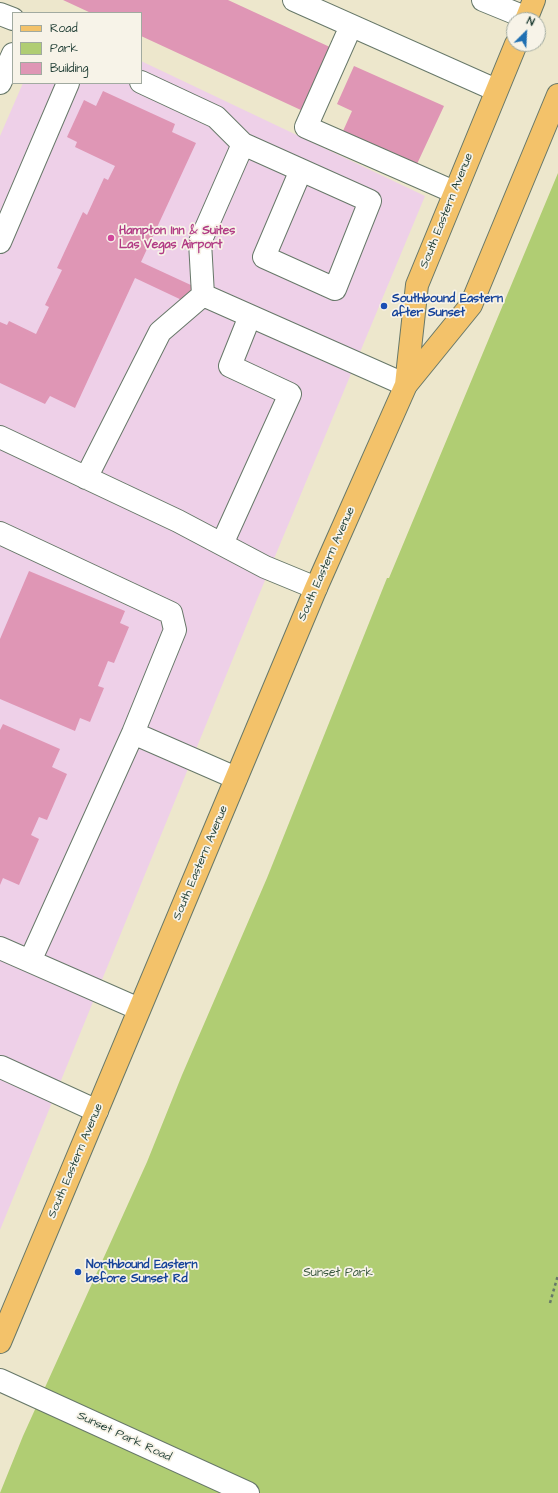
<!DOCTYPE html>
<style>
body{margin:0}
#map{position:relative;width:558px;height:1493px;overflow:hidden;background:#ede7cc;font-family:"Architects Daughter",sans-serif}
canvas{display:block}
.legend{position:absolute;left:12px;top:12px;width:130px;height:72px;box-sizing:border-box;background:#f7f3e8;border:1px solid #a1aaa0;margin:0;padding:5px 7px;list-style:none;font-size:12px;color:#1f3d34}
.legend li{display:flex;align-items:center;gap:8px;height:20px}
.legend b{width:20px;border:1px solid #a1aaa0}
.north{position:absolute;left:506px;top:12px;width:40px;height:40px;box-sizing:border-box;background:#f7f3e8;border:1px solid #a1aaa0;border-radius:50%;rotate:24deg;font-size:11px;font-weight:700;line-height:16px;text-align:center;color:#1f3d34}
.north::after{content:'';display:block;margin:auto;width:14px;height:18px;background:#1f6fb2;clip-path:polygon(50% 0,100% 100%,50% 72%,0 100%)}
</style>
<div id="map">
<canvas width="558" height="1493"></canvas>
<ul class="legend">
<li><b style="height:5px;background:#f3c26a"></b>Road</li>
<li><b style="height:11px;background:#b0cd73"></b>Park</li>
<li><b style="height:11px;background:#df96b5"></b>Building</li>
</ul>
<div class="north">N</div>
</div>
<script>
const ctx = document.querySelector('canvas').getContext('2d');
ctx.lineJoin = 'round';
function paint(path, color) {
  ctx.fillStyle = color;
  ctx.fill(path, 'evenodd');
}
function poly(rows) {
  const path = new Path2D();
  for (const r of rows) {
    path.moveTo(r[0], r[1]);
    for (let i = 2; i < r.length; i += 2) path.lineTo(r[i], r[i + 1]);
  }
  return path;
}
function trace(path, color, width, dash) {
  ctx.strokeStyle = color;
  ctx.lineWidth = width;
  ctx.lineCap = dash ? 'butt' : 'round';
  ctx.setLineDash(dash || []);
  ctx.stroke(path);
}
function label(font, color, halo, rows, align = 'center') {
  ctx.font = font + ' "Architects Daughter",sans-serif';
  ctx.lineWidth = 3.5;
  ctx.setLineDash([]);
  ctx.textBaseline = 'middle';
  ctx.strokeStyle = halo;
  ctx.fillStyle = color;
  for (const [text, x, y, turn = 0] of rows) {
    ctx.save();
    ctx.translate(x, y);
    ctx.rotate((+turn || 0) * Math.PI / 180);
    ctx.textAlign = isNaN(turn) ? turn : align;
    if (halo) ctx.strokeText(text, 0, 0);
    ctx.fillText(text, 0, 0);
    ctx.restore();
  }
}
paint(poly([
 [141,61,425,196,256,602,0,1230,0,136,23,83,141,83]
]), '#eed0e8');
paint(poly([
 [558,173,558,1493,0,1493,23,1436,147,1162,182,1075,267,878,387,578,389,578]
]), '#b0cd73');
paint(poly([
 [63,0,228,0,332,48,303,111,141,36,141,13,91,13],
 [354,66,444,106,417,164,343,131,352,111,337,104],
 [103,91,175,124,172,132,196,143,141,262,193,286,186,302,135,278,75,408,50,396,45,404,0,383,0,322,7,325,9,321,36,334,49,307,45,305,62,270,57,268,83,212,87,215,104,178,108,180,115,166,75,147,77,142,67,137,84,100,96,106],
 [29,571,125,611,120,623,129,627,114,663,108,661,98,686,104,688,90,722,80,718,75,731,0,699,0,639],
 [3,724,60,749,52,767,67,774,47,820,39,817,31,835,39,839,19,885,3,878,0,885,0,730]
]), '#df96b5');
const minor = poly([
 [294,0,496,90],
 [483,0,527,18],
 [0,14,13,19],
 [351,26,306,127,454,192],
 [141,82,216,117,243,144],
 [0,83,13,54],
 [0,242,68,83],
 [203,295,200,242,243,144,370,201,335,289,264,257,301,170],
 [203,295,406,385],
 [0,437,178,521,265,567,316,588],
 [86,478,160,332,203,295],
 [0,533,171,613,175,630,133,733,30,961],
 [222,544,290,394,230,366,250,316],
 [133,733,236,778],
 [0,948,139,1009],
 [1,1067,97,1111],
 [0,1380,248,1493]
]);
const major = poly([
 [526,20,534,0],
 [406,385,417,285,516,44],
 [0,1342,316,588,406,385,471,305,558,95]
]);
trace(minor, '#677869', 24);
trace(major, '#677869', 24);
trace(poly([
 [550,1303,558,1275]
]), '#677869', 2.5, [3, 3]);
trace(minor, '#fff', 22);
trace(major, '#f3c26a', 22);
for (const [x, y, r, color] of [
 [111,238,4,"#d1479c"],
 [384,306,4,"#1a4fb4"],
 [78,1272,4,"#1a4fb4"]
]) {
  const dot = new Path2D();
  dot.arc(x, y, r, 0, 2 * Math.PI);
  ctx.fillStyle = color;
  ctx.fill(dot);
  trace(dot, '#f7f3e8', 1.5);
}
label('12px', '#1f3d34', '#f7f3e8', [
 ["South Eastern Avenue",447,211,-68],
 ["South Eastern Avenue",327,564,-66],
 ["South Eastern Avenue",201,863,-67],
 ["South Eastern Avenue",76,1161,-67],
 ["Sunset Park Road",124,1437,25]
]);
label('bold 12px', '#b23c85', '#f7f3e8', [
 ["Hampton Inn & Suites",119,231],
 ["Las Vegas Airport",119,245]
], 'left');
label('bold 12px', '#164399', '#f7f3e8', [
 ["Southbound Eastern",392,299],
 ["after Sunset",392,313],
 ["Northbound Eastern",86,1265],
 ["before Sunset Rd",86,1279]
], 'left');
label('12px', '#3c5a41', '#f7f3e8', [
 ["Sunset Park",338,1273]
]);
</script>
